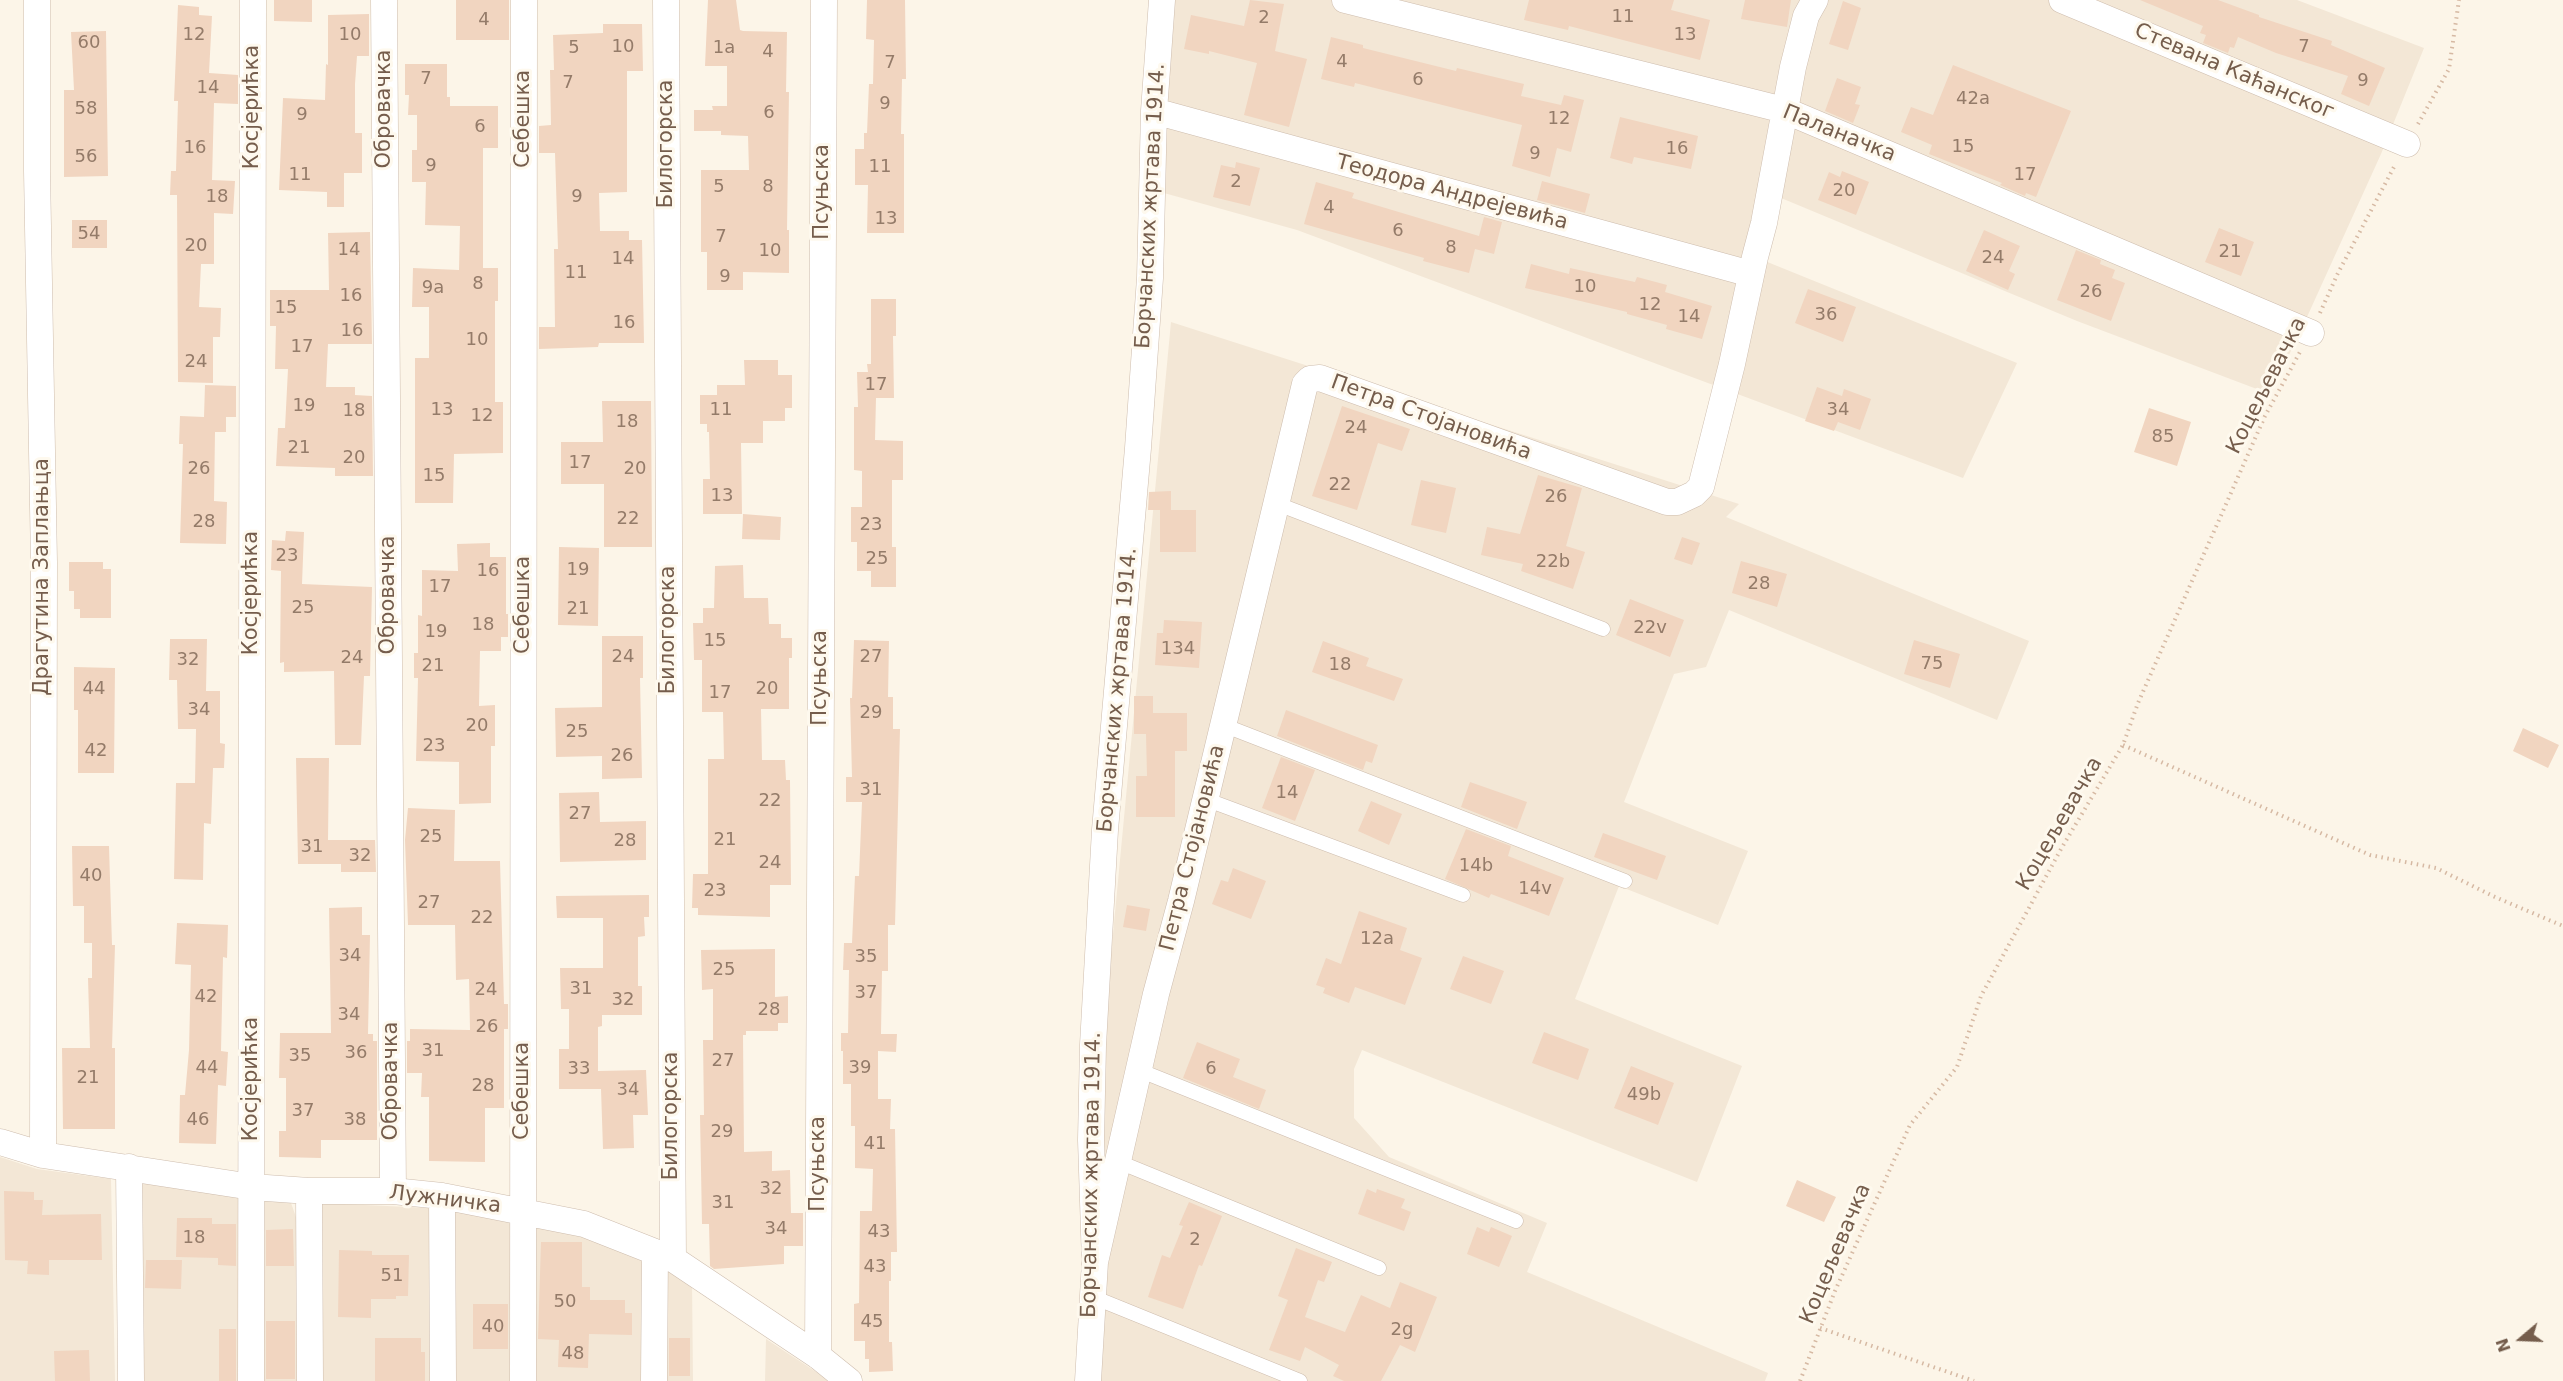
<!DOCTYPE html>
<meta charset="utf-8">
<style>
body{margin:0}
#map{position:relative;width:2563px;height:1381px;overflow:hidden;background:#fcf5e8;font-family:"DejaVu Sans",sans-serif}
canvas{display:block}
.north{position:absolute;left:2491px;top:1309px;width:60px;height:60px;-webkit-text-stroke:4px #fef9ee;paint-order:stroke;rotate:251deg;font-size:16px;font-weight:700;line-height:24px;text-align:center;color:#755d4c}
.north::after{content:'';display:block;margin:auto;width:21px;height:27px;background:#755d4c;clip-path:polygon(50% 0,100% 100%,50% 72%,0 100%)}
</style>
<div id="map">
<canvas width="2563" height="1381"></canvas>
<div class="north">N</div>
</div>
<script>
const ctx = document.querySelector('canvas').getContext('2d');
ctx.lineJoin = 'round';
function paint(path, color) {
  ctx.fillStyle = color;
  ctx.fill(path, 'evenodd');
}
function poly(rows) {
  const path = new Path2D();
  for (const r of rows) {
    path.moveTo(r[0], r[1]);
    for (let i = 2; i < r.length; i += 2) path.lineTo(r[i], r[i + 1]);
  }
  return path;
}
function trace(path, color, width, dash) {
  ctx.strokeStyle = color;
  ctx.lineWidth = width;
  ctx.lineCap = dash ? 'butt' : 'round';
  ctx.setLineDash(dash || []);
  ctx.stroke(path);
}
function label(font, color, halo, rows, align = 'center') {
  ctx.font = font + ' "DejaVu Sans",sans-serif';
  ctx.lineWidth = 6;
  ctx.setLineDash([]);
  ctx.textBaseline = 'middle';
  ctx.strokeStyle = halo;
  ctx.fillStyle = color;
  for (const [text, x, y, turn = 0] of rows) {
    ctx.save();
    ctx.translate(x, y);
    ctx.rotate((+turn || 0) * Math.PI / 180);
    ctx.textAlign = isNaN(turn) ? turn : align;
    if (halo) ctx.strokeText(text, 0, 0);
    ctx.fillText(text, 0, 0);
    ctx.restore();
  }
}
paint(poly([
 [1170,0,2297,0,2424,48,2381,154,2302,328,2270,394,2077,321,1769,193,1755,257,2017,363,1963,478,1297,230,1164,193],
 [1171,322,1739,504,1726,517,2029,641,1997,720,1729,610,1706,667,1674,674,1624,802,1748,851,1718,925,1619,886,1575,999,1742,1066,1697,1182,1362,1050,1354,1069,1354,1118,1389,1157,1547,1223,1527,1272,1768,1373,1765,1381,1095,1381,1096,1113],
 [0,1157,37,1169,111,1179,115,1381,0,1381],
 [142,1180,290,1200,297,1220,298,1381,144,1381],
 [322,1203,430,1208,430,1381,323,1381],
 [455,1210,514,1220,513,1381,455,1381],
 [531,1222,621,1246,643,1260,642,1381,531,1381],
 [662,1262,692,1281,693,1381,661,1381],
 [766,1339,827,1379,827,1381,765,1381]
]), '#f3e7d6');
paint(poly([
 [274,0,312,0,312,22,274,21],
 [456,0,509,0,509,40,456,40],
 [708,0,736,0,740,30,743,31,787,32,786,92,789,92,787,230,789,230,789,273,743,272,743,290,707,290,707,252,701,252,701,170,749,170,748,136,721,135,721,131,694,131,694,110,713,110,712,106,727,106,727,66,705,66],
 [867,0,905,0,906,79,902,79,901,134,904,134,904,233,867,233,868,185,855,185,855,149,864,149,864,133,867,133,869,84,873,84,874,40,866,39],
 [1250,0,1284,4,1275,51,1307,59,1289,127,1244,115,1257,63,1209,51,1209,54,1184,49,1191,15,1244,26],
 [1529,0,1674,0,1671,10,1710,20,1700,60,1569,26,1568,30,1524,20],
 [1745,0,1791,0,1787,27,1741,19],
 [2140,0,2218,0,2259,15,2259,17,2332,41,2331,45,2385,68,2369,106,2341,94,2348,76,2276,53,2238,37,2234,48,2230,47,2228,53,2203,43,2206,35,2200,33,2203,26],
 [1843,1,1861,8,1848,50,1829,44],
 [178,5,199,7,199,15,212,16,209,73,238,75,238,104,214,103,212,180,235,181,233,214,214,213,214,264,201,264,199,307,221,308,220,337,213,337,213,383,178,382,177,195,170,195,171,171,176,171,178,101,174,101],
 [369,14,369,56,357,56,355,84,355,133,362,133,362,173,344,173,344,207,327,207,327,192,279,190,283,98,325,100,326,64,328,65,328,15],
 [603,24,642,24,643,71,627,71,627,192,599,193,600,231,629,231,629,240,642,240,644,343,599,343,598,347,539,349,539,327,555,327,554,249,558,249,555,153,539,153,539,126,551,125,550,70,554,70,553,35,603,33],
 [106,31,108,176,64,177,64,90,74,90,71,32],
 [1331,37,1363,45,1363,48,1456,71,1457,68,1524,84,1521,96,1561,105,1564,95,1584,100,1571,152,1557,148,1550,177,1512,166,1522,125,1355,83,1354,87,1321,79],
 [405,64,447,64,447,97,450,97,450,106,498,106,498,148,483,148,483,268,498,268,498,301,495,301,495,402,503,402,503,453,454,454,453,503,415,503,415,358,429,358,429,307,412,307,413,268,459,270,460,226,425,225,426,182,412,182,412,150,417,150,417,115,408,115,409,95,405,95],
 [1953,65,2071,111,2036,197,2026,193,2025,196,2000,185,2002,183,1929,154,1932,145,1901,132,1911,107,1933,115],
 [1837,78,1861,87,1855,104,1860,105,1853,123,1825,111],
 [1620,117,1698,136,1691,169,1634,157,1632,164,1610,158],
 [1236,162,1260,168,1250,206,1213,197,1221,165,1235,168],
 [1842,171,1869,182,1856,215,1818,200,1829,172,1840,177],
 [1542,181,1590,194,1585,213,1537,200],
 [1316,182,1354,193,1352,198,1479,236,1484,217,1502,222,1494,254,1475,249,1469,273,1423,261,1424,258,1304,224],
 [72,220,107,220,107,248,72,248],
 [2219,228,2254,242,2241,276,2205,262],
 [1984,230,2020,246,2009,271,2015,274,2008,290,1966,271],
 [370,232,372,344,328,344,326,387,355,387,355,395,372,396,373,476,335,476,335,468,276,466,278,428,285,428,288,369,275,369,276,326,270,326,270,290,329,290,328,233],
 [2076,250,2101,260,2100,264,2115,270,2112,278,2125,283,2111,321,2057,300],
 [1531,264,1569,274,1570,268,1635,282,1637,277,1667,285,1665,292,1712,306,1702,339,1666,329,1667,325,1627,314,1627,312,1525,288],
 [1808,289,1856,307,1843,342,1795,323],
 [871,299,896,299,896,336,893,336,894,398,876,398,875,440,903,441,903,480,892,480,892,547,896,547,896,587,871,587,871,571,857,571,857,542,851,542,851,507,862,507,862,471,854,470,854,407,858,407,857,372,868,372,867,364,871,364],
 [744,360,778,360,778,375,792,375,792,408,785,408,785,421,763,421,763,443,741,443,742,514,703,514,703,479,710,479,709,432,707,432,707,424,700,424,700,395,717,395,717,385,745,385],
 [205,385,236,386,236,417,226,417,226,432,215,432,214,501,227,502,226,544,180,543,183,444,179,444,180,416,204,417],
 [1817,387,1842,396,1844,389,1871,399,1860,430,1838,422,1834,431,1805,421],
 [602,401,651,401,652,547,604,547,604,484,561,484,561,442,603,442],
 [1342,406,1410,429,1402,451,1378,443,1357,510,1312,496],
 [2149,408,2191,422,2177,466,2134,452],
 [1538,475,1582,488,1566,546,1585,552,1573,589,1521,571,1523,564,1481,555,1487,527,1520,534],
 [1421,480,1456,488,1446,533,1411,525],
 [1171,491,1171,510,1148,510,1149,492],
 [1160,510,1196,510,1196,552,1160,552],
 [743,514,781,517,780,540,742,539],
 [286,531,304,532,302,584,372,587,370,676,364,676,361,745,335,745,334,671,284,672,284,662,280,663,281,571,271,570,272,540,285,541],
 [1682,537,1700,543,1692,565,1674,559],
 [490,543,490,557,506,557,506,614,508,614,508,637,501,637,501,651,480,651,479,706,495,705,495,746,491,746,491,803,459,804,459,762,416,761,418,678,414,678,414,653,418,653,418,615,422,616,422,570,458,571,457,544],
 [559,547,599,548,598,626,558,625],
 [1741,561,1787,574,1777,607,1732,593],
 [69,562,103,562,103,569,111,569,111,618,80,618,80,609,74,609,74,591,69,591],
 [743,565,744,598,768,598,769,624,781,624,781,638,792,638,792,658,789,658,789,709,761,709,762,760,785,760,786,780,790,780,791,885,770,885,770,917,698,915,698,908,692,908,693,874,708,874,708,759,724,759,723,712,702,712,702,660,694,660,693,623,703,623,703,608,714,608,715,566],
 [1630,599,1684,620,1670,657,1616,635],
 [1164,620,1202,622,1199,668,1155,665,1157,633,1163,633],
 [602,636,643,636,643,678,640,678,642,778,602,779,602,756,556,757,555,708,602,707],
 [170,639,207,639,206,691,220,691,220,743,225,744,224,768,213,768,211,824,204,823,203,880,174,879,176,783,195,783,196,729,178,729,177,680,169,680],
 [854,640,889,641,888,697,893,697,893,729,900,729,895,925,888,925,888,971,882,971,881,1034,897,1034,896,1052,878,1051,878,1099,891,1099,890,1129,895,1129,897,1252,891,1252,891,1281,889,1281,889,1342,892,1342,893,1371,869,1372,869,1359,865,1359,865,1341,854,1341,854,1304,859,1303,860,1211,872,1211,873,1169,855,1168,855,1126,851,1126,851,1084,843,1084,843,1051,841,1051,841,1033,848,1033,849,970,843,970,844,943,852,943,855,876,859,876,862,802,846,802,846,777,852,777,850,698,852,698],
 [1914,640,1960,654,1950,688,1904,674],
 [1323,641,1369,658,1366,666,1403,679,1394,701,1312,672],
 [74,667,115,668,114,773,78,773,78,710,74,710],
 [1134,696,1153,696,1153,713,1187,713,1187,751,1175,751,1175,817,1136,817,1136,776,1147,776,1146,734,1134,734],
 [1286,710,1378,745,1372,763,1366,761,1363,770,1277,736],
 [2523,728,2559,745,2548,768,2513,751],
 [1281,757,1315,770,1295,821,1262,808],
 [296,758,329,758,328,840,375,840,376,872,341,872,341,864,298,864],
 [1470,782,1527,802,1517,829,1461,807],
 [599,792,600,822,646,821,646,860,560,862,559,793],
 [1371,801,1402,814,1389,845,1358,831],
 [408,808,455,810,454,861,500,861,504,1004,508,1004,508,1029,504,1029,504,1108,485,1108,485,1162,429,1161,429,1097,421,1097,422,1073,407,1073,407,1041,410,1041,410,1029,470,1030,469,979,456,980,455,925,408,925,405,840],
 [1466,829,1511,846,1508,856,1564,878,1549,916,1491,894,1489,898,1445,879],
 [1603,833,1666,856,1657,880,1594,857],
 [72,846,109,846,112,945,115,945,112,1048,115,1048,115,1129,63,1129,62,1048,90,1048,88,978,92,978,92,943,84,943,84,906,73,906],
 [1233,868,1266,881,1251,919,1212,904,1221,880,1228,882],
 [649,895,649,917,644,917,645,936,638,937,638,986,642,986,642,1015,602,1015,602,1026,598,1027,598,1071,646,1070,648,1115,633,1115,634,1148,603,1149,601,1089,559,1089,559,1049,569,1049,569,1009,561,1009,560,968,603,968,603,918,557,918,556,896],
 [1127,905,1150,909,1146,931,1123,927],
 [362,907,362,935,370,935,368,1034,373,1034,373,1041,377,1041,377,1140,321,1140,321,1158,279,1157,279,1131,286,1131,286,1078,279,1078,280,1033,331,1033,329,908],
 [1359,911,1407,928,1400,950,1422,958,1405,1005,1355,987,1349,1003,1323,993,1325,988,1316,985,1326,958,1341,964],
 [177,923,228,925,227,958,223,957,221,1051,228,1052,226,1086,218,1085,216,1144,179,1143,180,1095,185,1095,189,1050,191,965,175,964],
 [775,949,775,997,788,996,788,1023,778,1023,778,1031,746,1031,746,1035,743,1035,744,1152,772,1151,772,1171,790,1170,791,1213,803,1213,803,1246,784,1246,784,1264,714,1269,710,1266,709,1224,702,1224,700,1115,704,1115,703,1040,713,1040,713,989,702,990,701,950],
 [1463,956,1504,971,1491,1004,1450,989],
 [1544,1032,1589,1049,1578,1080,1532,1063],
 [1197,1042,1240,1059,1233,1077,1266,1090,1259,1109,1183,1078],
 [1631,1066,1674,1083,1658,1125,1614,1108],
 [1797,1180,1836,1197,1824,1222,1786,1206],
 [1367,1189,1376,1193,1377,1189,1405,1199,1401,1208,1411,1212,1404,1231,1358,1214],
 [4,1191,34,1192,34,1200,43,1200,42,1215,101,1214,102,1260,49,1260,49,1275,27,1274,28,1261,5,1260],
 [1189,1202,1222,1216,1202,1266,1199,1265,1183,1309,1148,1297,1162,1255,1170,1258,1183,1226,1179,1225],
 [177,1218,212,1218,212,1224,236,1224,236,1266,218,1265,218,1258,176,1257],
 [1477,1227,1489,1232,1491,1227,1512,1236,1499,1267,1467,1254],
 [293,1229,294,1266,266,1266,266,1230],
 [541,1242,582,1242,582,1287,590,1287,590,1300,625,1300,625,1313,632,1313,632,1335,589,1334,588,1368,558,1367,559,1340,538,1339],
 [1296,1248,1332,1262,1324,1282,1318,1280,1305,1317,1345,1332,1361,1295,1390,1308,1400,1282,1437,1297,1415,1352,1400,1345,1381,1381,1344,1381,1333,1376,1339,1365,1305,1347,1300,1361,1269,1350,1288,1300,1278,1296],
 [339,1250,372,1251,372,1255,409,1255,408,1296,396,1296,396,1299,371,1299,371,1318,338,1317],
 [146,1260,182,1260,181,1289,145,1288],
 [473,1304,508,1304,508,1349,473,1349],
 [266,1321,295,1321,295,1379,266,1379],
 [219,1329,236,1329,236,1381,219,1381],
 [375,1338,421,1338,421,1352,425,1352,425,1381,375,1381],
 [669,1338,690,1338,690,1376,669,1376],
 [89,1350,90,1381,55,1381,54,1351]
]), '#f1d5c0');
const lane = poly([
 [1275,503,1603,629],
 [1223,725,1625,881],
 [1205,799,1463,895],
 [1141,1071,1516,1221],
 [1119,1162,1379,1268],
 [1093,1297,1300,1381]
]);
const street = poly([
 [37,0,37,171,44,562,43,1155],
 [384,0,393,1191],
 [666,0,673,1259],
 [1345,0,1784,110,2311,333],
 [2062,0,2407,144],
 [1154,111,1751,274],
 [0,1142,43,1155,252,1187,309,1191,393,1191,442,1196,584,1224,673,1259,818,1356,849,1381],
 [129,1167,131,1381],
 [309,1191,310,1381],
 [442,1196,443,1381],
 [1095,1262,1156,994,1181,901,1305,384,1310,379,1320,378,1667,502,1677,502,1694,494,1701,487,1732,364,1755,257,1764,223,1793,67,1806,16,1815,0],
 [818,1356,824,0],
 [251,1381,253,0],
 [523,1381,524,0],
 [654,1381,655,1252],
 [1088,1381,1095,1262,1091,1140,1093,1045,1105,830,1138,448,1150,278,1154,111,1162,0]
]);
trace(lane, '#cebdae', 15);
trace(street, '#cebdae', 27);
trace(poly([
 [2418,124,2449,69,2459,0],
 [2320,313,2337,275,2395,165],
 [2123,745,2370,855,2436,868,2495,897,2563,926],
 [1820,1328,1974,1381],
 [1800,1381,1835,1291,1910,1125,1957,1067,1981,996,2061,849,2123,745,2138,703,2265,416,2300,352]
]), '#d6b9a3', 4, [1.5, 4.5]);
trace(lane, '#fff', 14);
trace(street, '#fff', 26);
label('18px', '#947b69', null, [
 ["11",1623,17],
 ["2",1264,18],
 ["4",484,20],
 ["12",194,35],
 ["10",350,35],
 ["13",1685,35],
 ["60",89,43],
 ["10",623,47],
 ["7",2304,47],
 ["5",574,48],
 ["1a",724,48],
 ["4",768,52],
 ["4",1342,62],
 ["7",890,63],
 ["7",426,79],
 ["6",1418,80],
 ["9",2363,81],
 ["7",568,83],
 ["14",208,88],
 ["42a",1973,99],
 ["9",885,104],
 ["58",86,109],
 ["6",769,113],
 ["9",302,115],
 ["12",1559,119],
 ["6",480,127],
 ["15",1963,147],
 ["16",195,148],
 ["16",1677,149],
 ["9",1535,154],
 ["56",86,157],
 ["9",431,166],
 ["11",880,167],
 ["11",300,175],
 ["17",2025,175],
 ["2",1236,182],
 ["5",719,187],
 ["8",768,187],
 ["20",1844,191],
 ["18",217,197],
 ["9",577,197],
 ["4",1329,208],
 ["13",886,219],
 ["6",1398,231],
 ["54",89,234],
 ["7",721,237],
 ["20",196,246],
 ["8",1451,248],
 ["14",349,250],
 ["10",770,251],
 ["21",2230,252],
 ["24",1993,258],
 ["14",623,259],
 ["11",576,273],
 ["9",725,277],
 ["8",478,284],
 ["10",1585,287],
 ["9a",433,288],
 ["26",2091,292],
 ["16",351,296],
 ["12",1650,305],
 ["15",286,308],
 ["36",1826,315],
 ["14",1689,317],
 ["16",624,323],
 ["16",352,331],
 ["10",477,340],
 ["17",302,347],
 ["24",196,362],
 ["17",876,385],
 ["19",304,406],
 ["13",442,410],
 ["11",721,410],
 ["34",1838,410],
 ["18",354,411],
 ["12",482,416],
 ["18",627,422],
 ["24",1356,428],
 ["85",2163,437],
 ["21",299,448],
 ["20",354,458],
 ["17",580,463],
 ["26",199,469],
 ["20",635,469],
 ["15",434,476],
 ["22",1340,485],
 ["13",722,496],
 ["26",1556,497],
 ["22",628,519],
 ["28",204,522],
 ["23",871,525],
 ["23",287,556],
 ["25",877,559],
 ["22b",1553,562],
 ["19",578,570],
 ["16",488,571],
 ["28",1759,584],
 ["17",440,587],
 ["25",303,608],
 ["21",578,609],
 ["18",483,625],
 ["22v",1650,628],
 ["19",436,632],
 ["15",715,641],
 ["134",1178,649],
 ["24",623,657],
 ["27",871,657],
 ["24",352,658],
 ["32",188,660],
 ["75",1932,664],
 ["18",1340,665],
 ["21",433,666],
 ["44",94,689],
 ["20",767,689],
 ["17",720,693],
 ["34",199,710],
 ["29",871,713],
 ["20",477,726],
 ["25",577,732],
 ["23",434,746],
 ["42",96,751],
 ["26",622,756],
 ["31",871,790],
 ["14",1287,793],
 ["22",770,801],
 ["27",580,814],
 ["25",431,837],
 ["21",725,840],
 ["28",625,841],
 ["31",312,847],
 ["32",360,856],
 ["24",770,863],
 ["14b",1476,866],
 ["40",91,876],
 ["14v",1535,889],
 ["23",715,891],
 ["27",429,903],
 ["22",482,918],
 ["12a",1377,939],
 ["34",350,956],
 ["35",866,957],
 ["25",724,970],
 ["31",581,989],
 ["24",486,990],
 ["37",866,993],
 ["42",206,997],
 ["32",623,1000],
 ["28",769,1010],
 ["34",349,1015],
 ["26",487,1027],
 ["31",433,1051],
 ["36",356,1053],
 ["35",300,1056],
 ["27",723,1061],
 ["44",207,1068],
 ["39",860,1068],
 ["33",579,1069],
 ["6",1211,1069],
 ["21",88,1078],
 ["28",483,1086],
 ["34",628,1090],
 ["49b",1644,1095],
 ["37",303,1111],
 ["46",198,1120],
 ["38",355,1120],
 ["29",722,1132],
 ["41",875,1144],
 ["32",771,1189],
 ["31",723,1203],
 ["34",776,1229],
 ["43",879,1232],
 ["18",194,1238],
 ["2",1195,1240],
 ["43",875,1267],
 ["51",392,1276],
 ["50",565,1302],
 ["45",872,1322],
 ["40",493,1327],
 ["2g",1402,1330],
 ["48",573,1354]
]);
label('21px', '#755d4c', '#fef9ee', [
 ["Стевана Каћанског",2234,72,23],
 ["Косјерићка",253,107,-90],
 ["Обровачка",385,109,-90],
 ["Себешка",524,119,-90],
 ["Паланачка",1839,134,22],
 ["Билогорска",667,144,-90],
 ["Псуњска",823,192,-90],
 ["Теодора Андрејевића",1452,193,15],
 ["Борчанских жртава 1914.",1151,206,-87],
 ["Коцељевачка",2267,386,-63],
 ["Петра Стојановића",1431,418,20],
 ["Драгутина Заплањца",43,577,-90],
 ["Косјерићка",252,593,-90],
 ["Обровачка",389,595,-90],
 ["Себешка",524,605,-90],
 ["Билогорска",669,630,-90],
 ["Псуњска",821,678,-90],
 ["Борчанских жртава 1914.",1118,690,-85],
 ["Коцељевачка",2060,824,-60],
 ["Петра Стојановића",1193,848,-76],
 ["Косјерићка",252,1079,-90],
 ["Обровачка",392,1081,-90],
 ["Себешка",523,1091,-90],
 ["Билогорска",672,1116,-90],
 ["Псуњска",819,1164,-90],
 ["Борчанских жртава 1914.",1092,1175,-89],
 ["Лужничка",445,1200,7],
 ["Коцељевачка",1836,1254,-67]
]);
</script>
